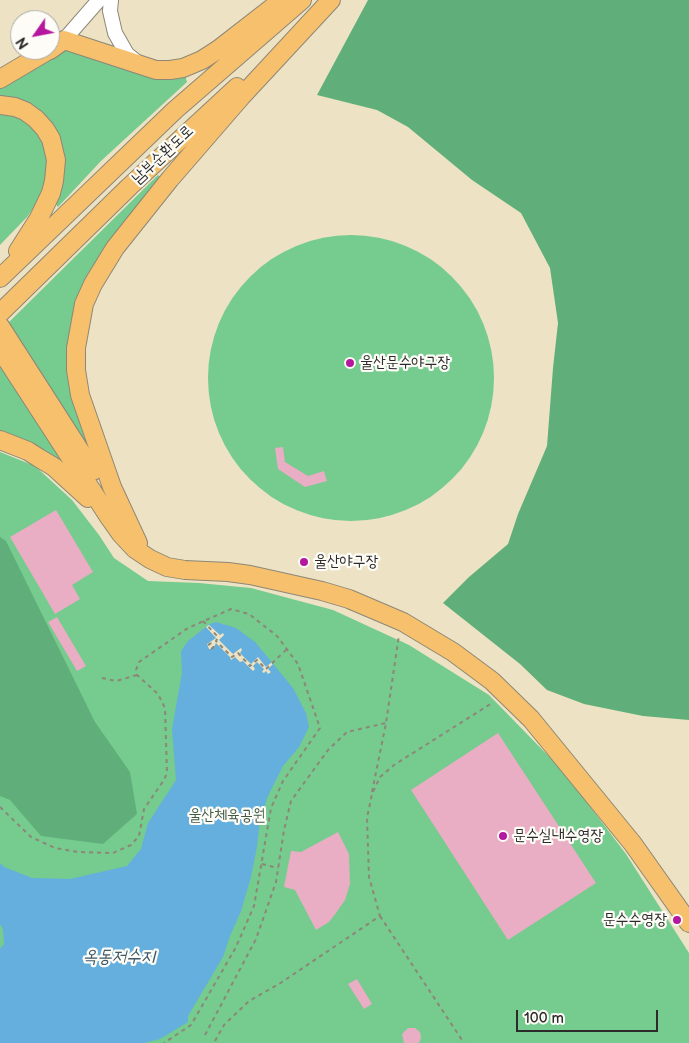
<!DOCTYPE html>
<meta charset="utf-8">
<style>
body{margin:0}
#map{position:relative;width:689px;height:1043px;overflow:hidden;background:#ede3c4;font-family:"Balsamiq Sans",sans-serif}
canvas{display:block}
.north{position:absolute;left:10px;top:10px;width:50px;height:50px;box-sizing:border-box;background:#fdfcf7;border:1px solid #a9a8a5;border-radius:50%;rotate:237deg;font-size:14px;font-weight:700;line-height:20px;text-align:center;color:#2b2b2b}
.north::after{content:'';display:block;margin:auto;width:18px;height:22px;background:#b5179e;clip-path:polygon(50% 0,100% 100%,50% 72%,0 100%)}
.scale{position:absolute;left:516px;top:1010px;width:142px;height:22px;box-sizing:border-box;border:2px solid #2b2b2b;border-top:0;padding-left:6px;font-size:15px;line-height:18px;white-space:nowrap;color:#2b2b2b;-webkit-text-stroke:4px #fdfcf7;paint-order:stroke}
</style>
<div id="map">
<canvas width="689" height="1043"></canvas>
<div class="north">N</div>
<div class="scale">100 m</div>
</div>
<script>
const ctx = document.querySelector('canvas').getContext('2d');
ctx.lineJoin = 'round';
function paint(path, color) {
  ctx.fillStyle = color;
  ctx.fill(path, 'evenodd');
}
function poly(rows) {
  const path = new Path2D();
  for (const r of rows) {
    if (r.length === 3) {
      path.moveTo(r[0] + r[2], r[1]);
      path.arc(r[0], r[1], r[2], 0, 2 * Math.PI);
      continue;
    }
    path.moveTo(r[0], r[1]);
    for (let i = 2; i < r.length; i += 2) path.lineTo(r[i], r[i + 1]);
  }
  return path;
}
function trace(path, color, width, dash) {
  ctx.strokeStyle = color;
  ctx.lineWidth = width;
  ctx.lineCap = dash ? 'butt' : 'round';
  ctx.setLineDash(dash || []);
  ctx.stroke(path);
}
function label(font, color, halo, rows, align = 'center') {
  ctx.font = font + ' "Balsamiq Sans","Poor Story",sans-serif';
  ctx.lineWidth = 4.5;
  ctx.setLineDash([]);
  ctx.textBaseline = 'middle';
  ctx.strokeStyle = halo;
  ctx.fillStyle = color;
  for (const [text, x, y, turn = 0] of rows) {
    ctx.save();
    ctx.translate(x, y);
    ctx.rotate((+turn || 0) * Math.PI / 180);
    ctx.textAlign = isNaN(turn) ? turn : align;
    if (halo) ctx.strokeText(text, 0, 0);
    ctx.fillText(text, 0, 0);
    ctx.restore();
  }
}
paint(poly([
 [68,48,185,75,187,82,101,161,58,207,54,202,61,183,62,148,50,125,0,100,0,88],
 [0,111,21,116,36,127,46,146,48,164,43,190,38,202,27,217,0,245],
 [158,175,163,180,73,315,66,357,77,407,93,450,90,452,7,324],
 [351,378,143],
 [0,357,68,464,63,468,0,432],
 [0,452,35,466,72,500,99,535,114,558,148,581,199,583,251,588,333,610,409,645,489,695,563,771,626,854,689,953,689,1043,0,1043]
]), '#76cb8f');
paint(poly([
 [368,0,689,0,689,720,643,716,584,704,547,690,520,664,443,603,469,577,508,544,518,514,547,446,553,368,558,323,550,268,521,213,472,180,408,127,377,110,317,95],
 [0,537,6,541,95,722,130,772,137,814,103,844,41,836,10,800,0,796]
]), '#60af7a');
paint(poly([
 [216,622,236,628,255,642,293,688,306,713,309,727,299,747,283,766,268,796,260,819,257,847,251,877,241,911,230,936,223,957,188,1016,188,1022,160,1039,144,1043,0,1043,0,949,4,944,3,929,0,924,0,863,4,867,32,878,70,879,127,866,141,849,148,823,176,780,172,729,182,673,181,651,188,641,202,630,210,624]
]), '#64afdd');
paint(poly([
 [209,625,220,635,223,633,224,635,219,640,233,654,241,648,242,650,240,653,251,664,258,657,266,667,272,662,273,664,268,669,271,672,268,674,266,671,264,673,262,672,264,669,257,662,253,666,255,669,253,671,243,661,240,662,235,657,231,660,230,657,216,643,213,649,209,649,207,644,216,638,206,627]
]), '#ede3c4');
paint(poly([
 [283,447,285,462,308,476,324,471,327,481,305,487,278,469,275,448],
 [56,510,93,572,72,585,80,599,55,614,10,537],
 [57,617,86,666,77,671,48,622],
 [498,733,596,883,508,940,411,790],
 [338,832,349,854,350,884,345,900,336,913,329,922,316,930,295,890,284,887,291,851,301,852],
 [357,979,372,1004,364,1009,348,984],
 [408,1028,415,1028,420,1032,421,1038,419,1043,404,1043,402,1034]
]), '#e9adc4');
const minor = poly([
 [111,0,110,11,115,33,127,54,137,62],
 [64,40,99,0]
]);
const major = poly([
 [50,50,64,40,156,70,170,70,183,68,202,60,219,49,282,0],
 [0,79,49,50],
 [0,105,15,107,25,111,36,119,45,129,51,139,56,160,54,181,51,193,39,218,18,251],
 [0,278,175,110,302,0],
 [0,313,130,186,237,87],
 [0,326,93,471],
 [0,349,109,517,121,534,135,549,150,559,167,567,185,570,228,572,250,575,322,591,349,599,403,622,453,652,492,681,531,719,633,844,689,923],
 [0,440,28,451,39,458,54,467,88,498],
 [138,543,112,487,80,395,76,370,76,348,84,304,93,284,115,248,170,179,241,97,331,0]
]);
trace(minor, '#8c8778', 16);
trace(major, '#8c8778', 20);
trace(poly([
 [203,621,218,637,216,641,232,657,238,653,250,666,257,660,266,669,287,649],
 [211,646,2.5],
 [102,678,116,681,137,675],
 [372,792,386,723,399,635],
 [0,807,31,837,55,848,78,852,113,853,131,845,139,836,144,809,164,780,167,773,165,708,158,694,137,675,136,670,139,662,188,628,231,609,249,614,277,636,298,664,320,728,283,781,271,808,254,906,236,947,191,1025,164,1043],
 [262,864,278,868],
 [380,916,464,1043],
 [205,1035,256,939,276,882,284,830,291,801,328,750,347,732,386,723],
 [215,1041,224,1025,249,1001,279,984,380,916,369,877,367,818,372,794,380,777,394,765,492,703]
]), '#8c8778', 2, [4, 4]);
trace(minor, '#fff', 14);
trace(major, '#f7c06c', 18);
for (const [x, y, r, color] of [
 [350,363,5,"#b5179e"],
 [304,562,5,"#b5179e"],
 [503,836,5,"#b5179e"],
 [677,920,5,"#b5179e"]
]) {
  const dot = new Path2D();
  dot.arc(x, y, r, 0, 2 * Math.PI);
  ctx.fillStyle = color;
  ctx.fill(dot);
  trace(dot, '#fdfcf7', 2);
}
label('16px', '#2b2b2b', '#fdfcf7', [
 ["남부순환도로",163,155,-43]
]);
label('16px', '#2b2b2b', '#fdfcf7', [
 ["울산문수야구장",360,363],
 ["울산야구장",314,562],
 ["문수실내수영장",513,836],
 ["문수수영장",667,920,"right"]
], 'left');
label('16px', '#425b49', '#fdfcf7', [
 ["울산체육공원",227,816]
]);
label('italic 18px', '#3f5969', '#fdfcf7', [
 ["옥동저수지",119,957]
]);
</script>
